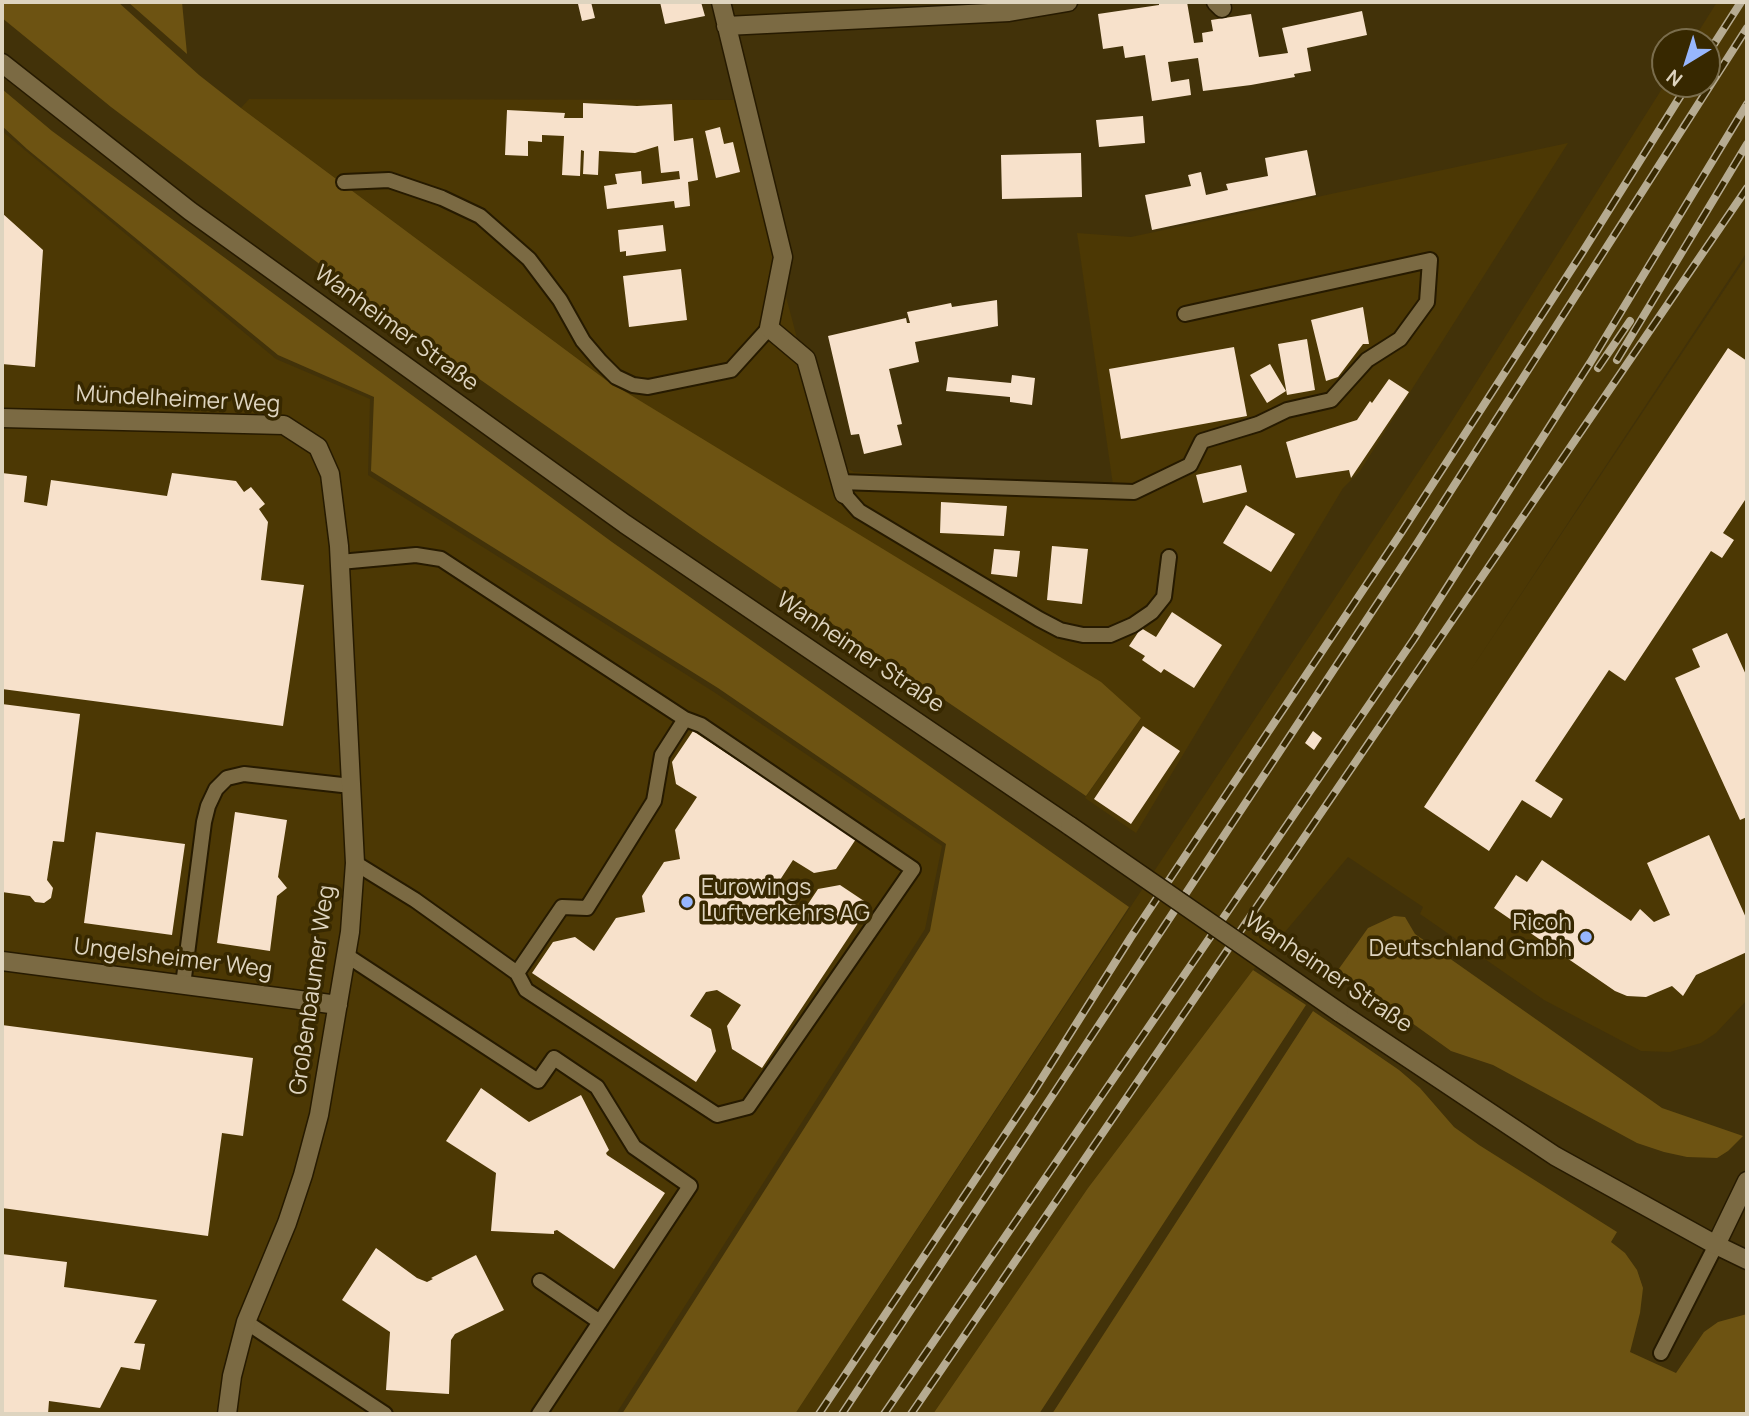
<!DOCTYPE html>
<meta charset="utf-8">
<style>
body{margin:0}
#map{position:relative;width:1749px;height:1416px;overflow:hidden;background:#423209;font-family:Manrope,sans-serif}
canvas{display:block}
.frame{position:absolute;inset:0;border:4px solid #ded4bf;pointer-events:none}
.north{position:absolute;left:1651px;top:28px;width:70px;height:70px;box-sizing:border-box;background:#372800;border:2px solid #7a6d4c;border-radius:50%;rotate:218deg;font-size:19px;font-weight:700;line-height:28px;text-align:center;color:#ded4bf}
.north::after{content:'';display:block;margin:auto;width:24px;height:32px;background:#97b6fd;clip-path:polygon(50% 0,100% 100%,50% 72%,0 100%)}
</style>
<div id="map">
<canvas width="1749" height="1416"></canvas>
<div class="frame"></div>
<div class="north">N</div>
</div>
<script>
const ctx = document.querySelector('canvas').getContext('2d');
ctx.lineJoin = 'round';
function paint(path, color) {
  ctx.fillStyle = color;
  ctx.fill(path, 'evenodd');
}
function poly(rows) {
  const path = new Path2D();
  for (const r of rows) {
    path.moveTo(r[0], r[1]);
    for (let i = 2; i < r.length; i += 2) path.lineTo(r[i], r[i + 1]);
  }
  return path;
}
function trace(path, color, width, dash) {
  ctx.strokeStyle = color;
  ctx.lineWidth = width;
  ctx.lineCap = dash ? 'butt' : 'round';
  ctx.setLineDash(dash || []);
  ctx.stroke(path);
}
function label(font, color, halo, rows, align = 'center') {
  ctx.font = font + ' Manrope,sans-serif';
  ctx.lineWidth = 7;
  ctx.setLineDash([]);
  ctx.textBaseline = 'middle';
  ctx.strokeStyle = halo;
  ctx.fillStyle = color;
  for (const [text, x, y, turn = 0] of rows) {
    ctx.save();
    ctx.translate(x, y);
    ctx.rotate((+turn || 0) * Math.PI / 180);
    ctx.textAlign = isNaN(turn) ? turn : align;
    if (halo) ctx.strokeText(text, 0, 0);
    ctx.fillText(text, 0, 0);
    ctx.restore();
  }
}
paint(poly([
 [1717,2,1747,2,1747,252,1470,671,1747,256,1747,1000,1716,1033,1701,1043,1670,1052,1641,1051,1544,1000,1420,914,1423,907,1348,857,1253,970,1088,1188,933,1414,795,1414,1450,424,1665,84,1707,84,1707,42,1692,42],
 [249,99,734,100,829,459,854,472,1113,485,1077,233,1131,237,1568,143,1360,471,1343,488,1136,833,1085,798,1141,718,606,380,241,108],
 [2,131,276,359,370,399,368,475,714,692,942,846,925,929,616,1414,2,1414]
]), '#4c3804');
paint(poly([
 [2,2,118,2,199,75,241,108,606,380,1101,682,1141,718,1086,796,700,534,374,305,111,107,7,22,2,18],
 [128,2,182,2,187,54],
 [2,89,52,131,612,542,1129,907,795,1414,622,1414,930,931,946,844,718,688,371,471,374,397,278,355,27,149,2,126],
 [1394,916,1405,917,1415,934,1662,1108,1743,1136,1728,1151,1717,1158,1687,1157,1664,1152,1637,1143,1493,1065,1451,1051,1338,970,1368,928],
 [1253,970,1306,1005,1039,1414,933,1414,1088,1188],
 [1313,1011,1399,1070,1420,1088,1454,1127,1479,1145,1617,1232,1611,1242,1625,1253,1637,1270,1643,1288,1640,1313,1630,1352,1676,1373,1704,1332,1718,1322,1747,1314,1747,1414,1052,1414]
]), '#6d5312');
paint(poly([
 [591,2,595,18,582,21,578,4],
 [660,2,701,2,705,16,665,24],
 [1159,2,1187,2,1194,43,1203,42,1202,33,1213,31,1211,20,1251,14,1259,57,1288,53,1282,28,1362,11,1367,35,1307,48,1311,71,1294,74,1295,77,1251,85,1203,91,1198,58,1168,62,1171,82,1189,79,1191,95,1152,101,1145,55,1125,58,1123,46,1103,49,1098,14,1159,5],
 [583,103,637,106,672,104,674,141,693,138,698,180,688,182,690,206,675,208,674,201,607,209,604,186,617,184,615,174,641,171,642,184,680,179,679,171,661,173,658,146,635,153,599,151,598,175,583,174,584,151,581,150,580,176,562,175,564,136,542,135,542,142,528,141,528,156,505,155,507,110,565,113,564,118,583,118],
 [1143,116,1145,143,1099,147,1096,120],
 [720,127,724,144,733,142,740,172,716,178,705,131],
 [1307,150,1316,195,1152,230,1145,195,1191,186,1188,175,1201,172,1206,195,1228,190,1226,184,1268,176,1265,158],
 [1081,153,1082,197,1002,199,1001,155],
 [2,213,43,250,35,367,2,364],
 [663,225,666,251,626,256,626,251,620,252,618,230],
 [681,269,687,320,629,327,623,276],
 [997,300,998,326,915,342,919,362,889,369,902,424,897,425,902,445,864,454,859,434,851,435,828,336,906,318,907,323,910,323,907,312,951,303,952,307],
 [1363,307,1369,344,1363,344,1338,377,1326,381,1311,320],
 [1307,339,1315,390,1287,395,1278,344],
 [1234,347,1247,416,1121,439,1109,369],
 [1728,348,1747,361,1747,497,1723,533,1734,540,1722,558,1711,551,1625,681,1609,670,1535,781,1563,799,1551,818,1522,800,1489,851,1424,807],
 [1270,364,1286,391,1267,403,1250,375],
 [1012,375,1035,378,1032,405,1010,402,1010,397,946,391,948,377,1011,383],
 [1389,379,1409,392,1351,478,1349,470,1296,478,1286,442,1357,420,1370,401,1372,403],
 [1241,465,1247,492,1203,503,1196,475],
 [2,473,27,476,24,502,47,506,51,480,167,496,172,473,236,481,244,492,251,487,265,504,259,509,268,522,261,580,304,585,283,726,2,689],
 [941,502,1007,506,1004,536,940,533],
 [1246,505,1295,534,1271,572,1223,543],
 [1052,546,1088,549,1082,604,1047,600],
 [994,549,1020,551,1017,577,991,574],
 [1172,612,1222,645,1194,688,1164,669,1161,673,1142,660,1145,656,1129,646,1141,628,1156,637],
 [1727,633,1747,677,1747,817,1740,820,1675,678,1700,667,1692,649],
 [2,704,80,714,64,842,53,841,47,880,53,888,51,898,44,903,35,902,30,896,2,892],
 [1143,726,1180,751,1131,824,1094,799],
 [693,731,856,839,836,869,814,873,793,860,778,883,780,895,804,910,818,889,840,885,870,905,762,1068,732,1049,727,1026,741,1005,717,990,706,992,690,1016,711,1029,716,1051,696,1082,532,973,553,942,575,937,594,951,616,918,645,912,642,896,664,862,680,859,675,830,697,797,676,784,672,762],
 [1313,731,1322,738,1314,750,1305,743],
 [235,812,287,820,278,877,287,888,277,896,270,951,217,943],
 [96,832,185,844,172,935,84,923],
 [1709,835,1747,920,1747,952,1696,975,1683,996,1672,986,1646,997,1627,996,1615,991,1494,908,1516,875,1527,882,1542,860,1631,921,1640,909,1654,922,1670,915,1647,863],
 [2,1025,253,1058,243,1136,222,1133,208,1236,2,1208],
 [481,1088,529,1122,581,1095,609,1150,606,1153,607,1155,665,1193,614,1269,557,1230,554,1231,554,1234,491,1231,496,1173,446,1141],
 [376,1248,417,1278,427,1282,433,1279,431,1278,476,1255,504,1310,455,1334,451,1340,449,1394,386,1390,390,1332,342,1300],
 [2,1254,67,1262,64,1287,157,1300,134,1343,145,1344,140,1370,121,1367,100,1408,49,1401,48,1414,2,1414]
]), '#f7e1cb');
const lane = poly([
 [344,182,389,180,442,198,480,216,529,259,560,300,583,341,600,361,616,377,633,385,648,387,731,370,769,328],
 [840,482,1134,492,1190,465,1202,441,1258,424,1287,410,1331,400,1367,360,1400,339,1427,302,1430,260,1185,314],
 [844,494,859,511,1039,619,1060,630,1083,635,1110,635,1133,625,1152,612,1164,597,1169,557],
 [340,562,416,555,441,559,685,719,662,755,654,801,587,908,562,907,517,973,415,900,355,863],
 [346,955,538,1081,554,1058,597,1087,634,1147,690,1186,539,1414],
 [517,973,526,990,717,1115,748,1107,913,869,701,725,685,719],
 [183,985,204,822,208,806,216,789,227,778,244,774,351,786],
 [540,1281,600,1322],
 [246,1322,385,1414],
 [1661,1353,1716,1245]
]);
const street = poly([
 [721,2,783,257,769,328,806,359,844,494],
 [1216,2,1222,8],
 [726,26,1009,12,1068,2],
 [2,418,284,425,318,447,330,474,339,546,355,863,350,932,319,1115,303,1175,287,1223,246,1322,232,1376,227,1414],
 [2,961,338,1005],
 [1716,1245,1747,1181]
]);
const secondary = poly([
 [2,63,190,211,625,524,1070,826],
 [1339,1012,1555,1156,1716,1245,1747,1260]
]);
trace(lane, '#261a00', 18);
trace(street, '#261a00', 21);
trace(secondary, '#261a00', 21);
trace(lane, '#7b6a43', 14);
trace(street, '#7b6a43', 18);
trace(secondary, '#7b6a43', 18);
const rail = poly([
 [1707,55,1741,2],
 [1617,360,1747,144],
 [1598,368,1630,321],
 [819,1414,1034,1091,1131,937,1401,533,1582,253,1688,84],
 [842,1414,1416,545,1747,28],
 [884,1414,1414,639,1590,363,1747,104],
 [911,1414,1747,188]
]);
trace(rail, '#b6ab91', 8);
trace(rail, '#372800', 5, [16]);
const secondaryBridge = poly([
 [1070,826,1339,1012]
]);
trace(secondaryBridge, '#261a00', 21, []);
trace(secondaryBridge, '#7b6a43', 18);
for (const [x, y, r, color] of [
 [687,902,7,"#97b6fd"],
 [1586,937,7,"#97b6fd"]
]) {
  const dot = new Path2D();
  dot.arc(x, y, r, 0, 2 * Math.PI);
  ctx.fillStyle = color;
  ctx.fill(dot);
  trace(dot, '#372800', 2.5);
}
label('23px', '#ded4bf', '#372800', [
 ["Wanheimer Straße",396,329,36],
 ["Mündelheimer Weg",178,400,3],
 ["Wanheimer Straße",860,653,34],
 ["Ungelsheimer Weg",173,959,7],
 ["Wanheimer Straße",1328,973,34],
 ["Großenbaumer Weg",313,990,-82]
]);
label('23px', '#ded4bf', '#372800', [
 ["Eurowings",701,889],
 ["Luftverkehrs AG",701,915],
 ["Ricoh",1572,924,"right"],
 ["Deutschland Gmbh",1572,950,"right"]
], 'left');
</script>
